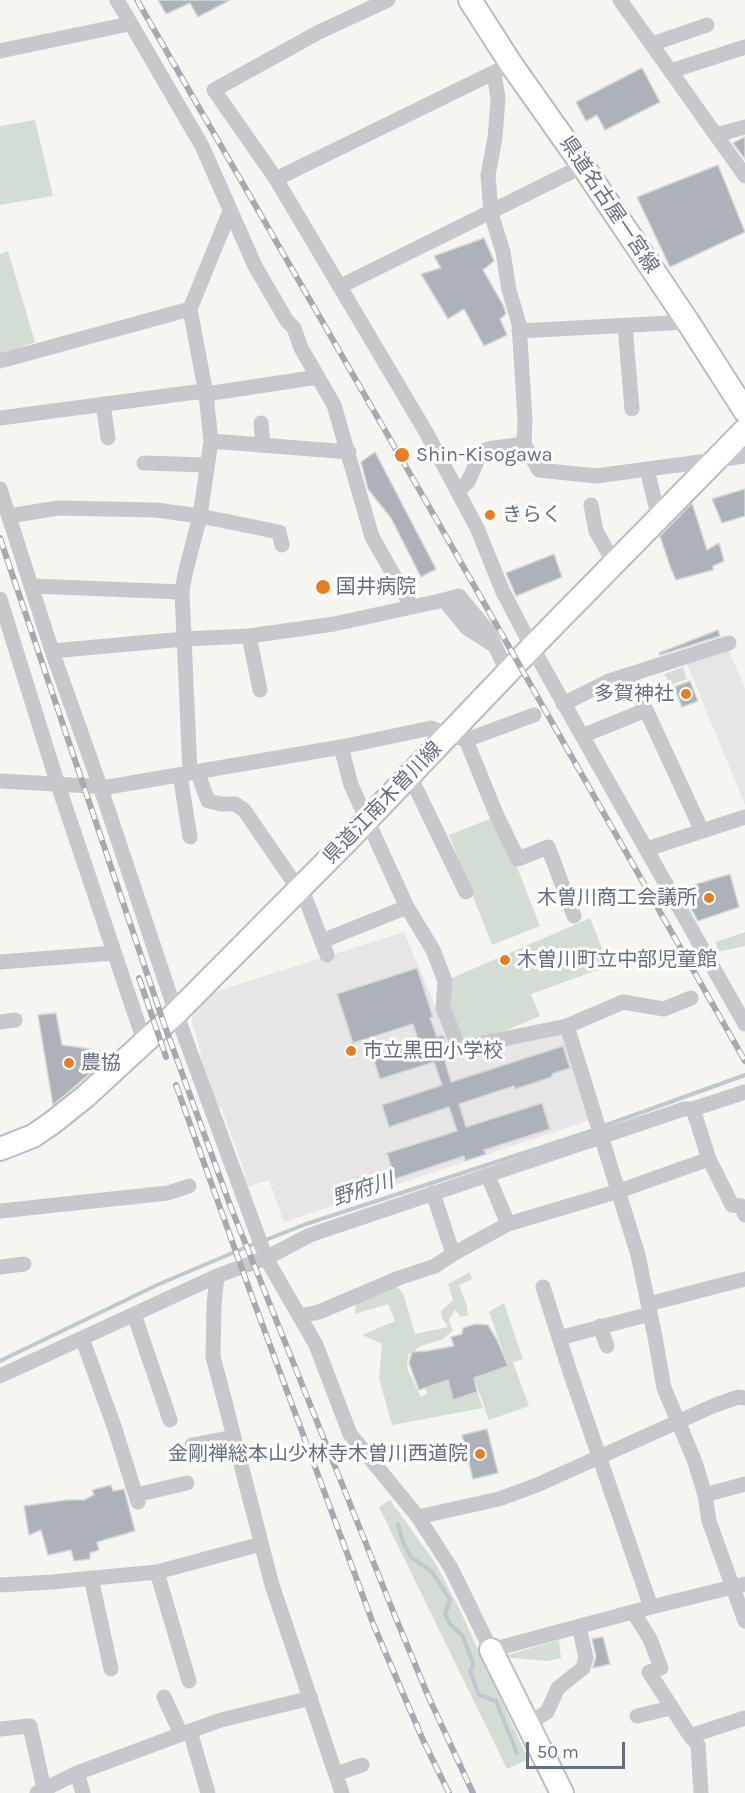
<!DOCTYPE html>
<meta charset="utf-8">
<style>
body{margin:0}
#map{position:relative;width:745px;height:1793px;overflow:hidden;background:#f5f6f2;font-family:Karla,sans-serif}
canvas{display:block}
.scale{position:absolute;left:526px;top:1742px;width:99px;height:27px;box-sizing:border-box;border:3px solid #646e83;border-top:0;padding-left:8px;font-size:18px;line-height:21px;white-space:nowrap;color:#646e83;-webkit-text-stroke:4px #fff;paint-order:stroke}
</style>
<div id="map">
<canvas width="745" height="1793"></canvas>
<div class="scale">50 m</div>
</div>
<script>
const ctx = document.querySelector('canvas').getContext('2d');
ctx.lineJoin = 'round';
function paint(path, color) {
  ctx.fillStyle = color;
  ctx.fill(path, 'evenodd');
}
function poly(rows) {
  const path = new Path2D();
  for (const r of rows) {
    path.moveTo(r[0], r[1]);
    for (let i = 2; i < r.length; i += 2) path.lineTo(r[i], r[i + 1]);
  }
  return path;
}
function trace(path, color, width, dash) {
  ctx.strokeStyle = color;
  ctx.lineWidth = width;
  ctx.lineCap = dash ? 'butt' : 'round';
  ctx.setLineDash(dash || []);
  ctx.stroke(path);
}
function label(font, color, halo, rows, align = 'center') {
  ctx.font = font + ' Karla,"Noto Sans JP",sans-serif';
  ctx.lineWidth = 6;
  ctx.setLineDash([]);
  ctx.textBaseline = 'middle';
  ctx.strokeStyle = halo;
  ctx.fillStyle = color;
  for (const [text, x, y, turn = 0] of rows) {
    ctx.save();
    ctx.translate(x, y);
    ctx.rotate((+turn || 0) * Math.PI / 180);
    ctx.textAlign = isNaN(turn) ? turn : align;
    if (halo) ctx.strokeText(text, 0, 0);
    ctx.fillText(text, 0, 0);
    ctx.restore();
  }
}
paint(poly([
 [729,651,745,689,745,805,687,664],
 [404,932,456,1056,567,1028,593,1119,284,1222,269,1180,241,1189,245,1173,221,1107,212,1111,200,1050,192,1022,195,998]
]), '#e5e6e5');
paint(poly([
 [35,120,53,196,0,205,0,126],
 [8,251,35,342,0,355,0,254],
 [683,667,687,679,671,685,664,674],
 [497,816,540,926,492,945,449,835],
 [590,918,609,966,531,994,540,1016,469,1046,443,1008,445,981],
 [745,932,745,946,717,952,716,942],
 [470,1272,472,1279,459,1285,467,1306,468,1315,461,1317,455,1310,449,1320,453,1331,441,1340,421,1346,408,1355,407,1368,421,1397,427,1394,425,1388,448,1380,453,1399,477,1392,483,1408,392,1425,379,1378,382,1344,362,1335,395,1321,388,1304,355,1314,356,1302,396,1286,403,1293,415,1334,448,1327,442,1318,441,1311,453,1300,448,1284],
 [504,1303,523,1359,513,1362,529,1406,489,1420,474,1378,508,1366,489,1312],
 [390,1500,436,1564,460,1610,528,1759,507,1769,379,1507],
 [559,1640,561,1658,548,1661,501,1657]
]), '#d4ddd3');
trace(poly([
 [601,1127,745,1075],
 [263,1241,306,1224,594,1130],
 [0,1361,157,1285,256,1243],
 [398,1524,403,1542,411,1557,432,1572,450,1600,445,1614,450,1624,463,1636,473,1664,470,1671,479,1695,496,1701,517,1753]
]), '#c0c7ce', 4);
const building = poly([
 [158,0,230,0,198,17,190,3,166,14,158,0],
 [642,68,660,102,605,130,597,115,586,121,576,102,642,68],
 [745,137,745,159,733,143,745,137],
 [718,165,745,232,670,267,637,197,718,165],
 [484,238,494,261,483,270,503,305,506,314,500,319,507,335,484,346,464,309,448,319,421,274,441,268,434,256,484,238],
 [375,452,436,569,421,577,391,518,368,489,361,462,375,452],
 [745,489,745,516,722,523,712,499,745,489],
 [692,503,707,550,719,543,724,561,713,566,713,570,676,580,671,569,660,536,692,503],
 [554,554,562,577,516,596,506,573,554,554],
 [718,630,720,636,660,655,659,653,718,630],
 [690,681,698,701,682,707,674,687,690,681],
 [730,874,739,907,698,921,680,889,730,874],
 [417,968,433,1017,430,1018,437,1037,443,1035,451,1056,444,1058,451,1082,563,1046,570,1068,552,1074,552,1077,515,1089,514,1086,459,1104,466,1127,542,1103,550,1129,484,1150,486,1154,465,1161,464,1156,395,1179,387,1153,457,1131,449,1107,389,1127,382,1105,442,1085,434,1062,380,1079,373,1058,419,1043,413,1024,353,1043,337,994,417,968],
 [56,1013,62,1045,90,1049,94,1070,53,1105,38,1015,56,1013],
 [475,1324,488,1325,497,1340,508,1366,474,1378,477,1392,453,1400,448,1380,419,1390,409,1363,412,1352,427,1351,454,1346,451,1337,462,1334,463,1328,475,1324],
 [487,1429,498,1473,473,1479,462,1435,487,1429],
 [111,1485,113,1491,124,1489,135,1531,97,1542,99,1550,90,1553,90,1559,74,1561,71,1550,48,1555,41,1530,29,1535,24,1506,67,1500,84,1500,94,1495,92,1490,111,1485],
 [603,1637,610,1664,593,1668,596,1656,592,1639,603,1637]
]);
paint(building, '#adb2ba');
trace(building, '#d6d7d4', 1.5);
const secondary = poly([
 [470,0,511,64,583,166,688,322,745,411],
 [0,1149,33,1136,52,1123,86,1096,176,1013,346,842,532,647,745,430],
 [491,1650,562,1793]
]);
trace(secondary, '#babcc2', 26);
trace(poly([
 [117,0,202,146,255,266,287,321,294,328,301,348,334,405,372,537,412,607],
 [388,0,319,32,214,90,276,179,426,432,477,528,503,592,532,647,745,1024],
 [620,0,745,176],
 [652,44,707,25],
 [0,51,129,24],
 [671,71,745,47],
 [494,73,498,98,495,138,488,175,491,213,503,252,509,290,519,324,525,419,524,444,539,470,596,476,745,456],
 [716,135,745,127],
 [276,179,501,69],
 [341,286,583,166],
 [190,309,206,394,211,441,200,516,185,574,182,592,190,772],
 [625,326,632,409],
 [519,331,688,322],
 [0,361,190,309,230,211],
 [103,404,108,438],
 [0,418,196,392,206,394,318,377],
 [261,423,263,445],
 [211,441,349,452],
 [144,463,207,465],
 [647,469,659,519],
 [0,489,52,651,100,786,176,1013,266,1258,316,1345,350,1434,418,1517,451,1568,491,1650,651,1607,745,1584],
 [458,491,468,482,481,452,488,449,524,444],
 [591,505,596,531,614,563],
 [9,516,58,508,156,510,200,516,279,532,282,545],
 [32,586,182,592],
 [0,599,58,785,144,1041],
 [444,600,459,596,488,631,495,646],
 [249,636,260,690],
 [52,651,184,639,249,636,334,624,444,600,467,628,495,646,508,673],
 [630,675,646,710],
 [563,704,609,681,729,643],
 [582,736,646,710,702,831],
 [466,740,497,816,518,859,548,847,574,916],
 [341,747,351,785,407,907,433,950,445,981,443,1008,459,1048,567,1026,623,1002,664,1009,691,998],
 [197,771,208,801,221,804,235,804,244,810,306,900,327,955],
 [180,775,190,837],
 [410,776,466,892],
 [0,781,108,787,341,747,431,728,466,740,534,715],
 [647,849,745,817],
 [322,941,407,907],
 [0,962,114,953],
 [0,1022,15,1020],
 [567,1026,638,1255,655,1337,664,1388,695,1462,705,1495,709,1521,745,1621],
 [693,1109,709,1159,732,1205,741,1206,745,1215],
 [488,1176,508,1224],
 [433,1193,453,1254],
 [0,1211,168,1193,189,1186],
 [0,1267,24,1264],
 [217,1276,214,1305,213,1357,220,1383,272,1585,342,1793],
 [543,1287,570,1372,651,1607],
 [648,1304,745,1279],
 [134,1314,170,1420],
 [299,1316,319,1312,399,1278,435,1266,453,1254,508,1224,619,1191,709,1159],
 [600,1326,607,1346],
 [82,1338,114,1426,138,1502],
 [559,1338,650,1314],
 [0,1376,217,1276,266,1258,310,1235,684,1109,693,1109,745,1092],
 [192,1445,234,1437],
 [136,1495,187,1483],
 [705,1495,745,1484],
 [418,1517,499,1499,537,1485,713,1406,738,1397,745,1398],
 [157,1572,189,1681],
 [91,1578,111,1669],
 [0,1585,52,1582,157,1572,261,1544],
 [634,1613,650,1639,661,1668,649,1672,690,1736,698,1745,701,1793],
 [164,1697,181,1734],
 [637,1716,671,1708],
 [527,1725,547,1712,558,1688,583,1668,586,1658,579,1626],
 [0,1729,30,1726,44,1789],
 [190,1731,208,1793],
 [690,1736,745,1718],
 [77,1773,83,1793],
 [336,1774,362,1765],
 [37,1793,77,1773,190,1731,221,1720,311,1698]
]), '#c6c8cc', 15);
trace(secondary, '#fff', 22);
const rail = poly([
 [137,0,443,531,745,1061],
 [0,538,163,1021,230,1205,395,1616,429,1698,473,1793],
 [139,978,166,1057],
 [176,1085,251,1294,374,1626,423,1740,449,1793]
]);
trace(rail, '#a5a9b0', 6);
trace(rail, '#fff', 4, [11]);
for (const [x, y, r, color] of [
 [402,455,8,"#e67d22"],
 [490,515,6,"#e67d22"],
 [323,587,8,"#e67d22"],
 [686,694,6,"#e67d22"],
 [709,898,6,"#e67d22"],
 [505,960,6,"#e67d22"],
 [351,1051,6,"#e67d22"],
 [69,1063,6,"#e67d22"],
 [480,1454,6,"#e67d22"]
]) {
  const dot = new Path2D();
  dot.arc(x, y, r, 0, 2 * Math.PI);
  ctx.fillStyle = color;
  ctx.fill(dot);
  trace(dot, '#fff', 2);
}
label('20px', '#646e83', '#fff', [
 ["県道名古屋一宮線",609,205,56],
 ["県道江南木曽川線",383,803,-46]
]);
label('20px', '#646e83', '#fff', [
 ["Shin-Kisogawa",416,455],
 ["きらく",502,515],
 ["国井病院",336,587],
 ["多賀神社",674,694,"right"],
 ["木曽川商工会議所",697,898,"right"],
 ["木曽川町立中部児童館",517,960],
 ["市立黒田小学校",363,1051],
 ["農協",81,1063],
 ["金剛禅総本山少林寺木曽川西道院",468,1454,"right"]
], 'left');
label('italic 21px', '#647587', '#fff', [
 ["野府川",363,1190,-18]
]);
</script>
